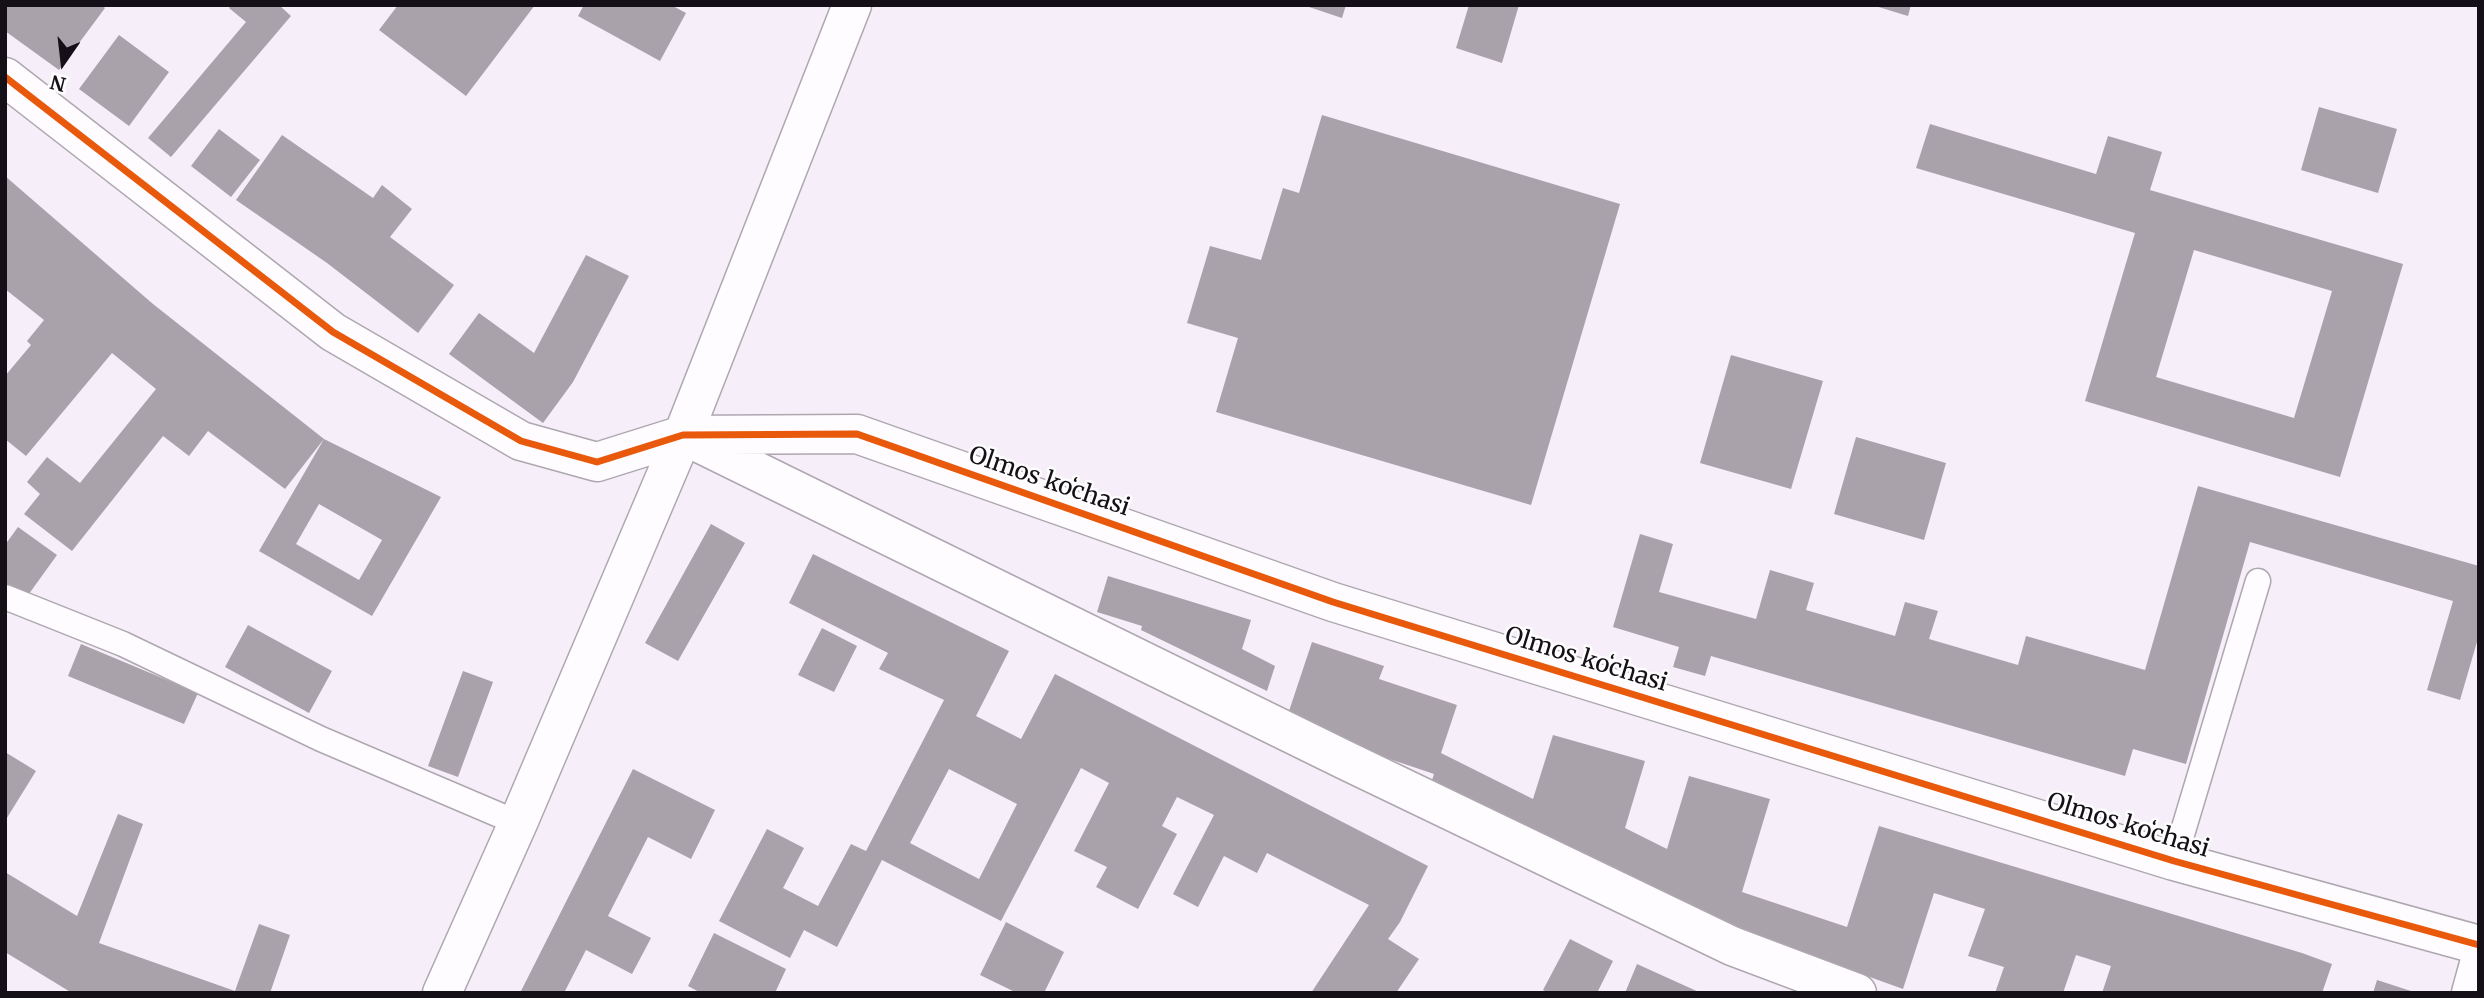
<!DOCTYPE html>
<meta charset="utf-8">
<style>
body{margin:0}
#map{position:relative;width:2484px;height:998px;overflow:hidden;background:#f6eef9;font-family:Merriweather,serif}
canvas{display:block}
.frame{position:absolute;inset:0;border:7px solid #150f17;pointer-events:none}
.north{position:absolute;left:28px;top:28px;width:70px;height:70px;-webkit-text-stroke:5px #fdfdfd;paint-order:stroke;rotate:194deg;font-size:19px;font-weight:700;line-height:28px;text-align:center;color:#150f17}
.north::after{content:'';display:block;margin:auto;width:24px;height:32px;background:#150f17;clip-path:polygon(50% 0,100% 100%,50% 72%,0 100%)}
</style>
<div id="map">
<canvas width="2484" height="998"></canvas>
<div class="frame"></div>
<div class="north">N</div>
</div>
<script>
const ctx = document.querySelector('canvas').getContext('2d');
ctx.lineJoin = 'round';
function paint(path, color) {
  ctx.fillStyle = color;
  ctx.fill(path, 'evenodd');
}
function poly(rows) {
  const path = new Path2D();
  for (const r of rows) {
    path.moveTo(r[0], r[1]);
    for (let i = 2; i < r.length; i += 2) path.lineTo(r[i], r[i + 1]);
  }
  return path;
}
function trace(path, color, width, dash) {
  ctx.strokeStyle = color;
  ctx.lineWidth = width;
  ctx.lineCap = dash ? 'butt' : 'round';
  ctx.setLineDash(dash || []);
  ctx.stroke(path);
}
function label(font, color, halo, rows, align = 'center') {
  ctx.font = font + ' Merriweather,serif';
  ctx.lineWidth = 5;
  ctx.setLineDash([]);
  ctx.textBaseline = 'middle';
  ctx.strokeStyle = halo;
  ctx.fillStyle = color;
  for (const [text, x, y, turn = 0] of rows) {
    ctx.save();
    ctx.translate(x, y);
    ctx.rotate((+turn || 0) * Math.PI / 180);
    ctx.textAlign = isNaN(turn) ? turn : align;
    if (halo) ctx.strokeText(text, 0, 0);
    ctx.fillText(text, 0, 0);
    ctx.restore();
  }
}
paint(poly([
 [5,5,102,5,105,8,59,70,5,31],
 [231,5,279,5,291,16,171,157,148,138,246,22,229,8],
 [398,5,535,5,466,96,379,30],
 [584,5,671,5,686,13,660,61,578,16],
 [1303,5,1346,5,1342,18],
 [1469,5,1519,5,1502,63,1456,48],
 [1872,5,1911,5,1908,16],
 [119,35,169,72,129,126,79,89],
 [2319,107,2397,129,2378,193,2301,170],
 [1322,115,1620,204,1531,505,1216,412,1238,338,1187,323,1210,246,1261,260,1283,188,1299,193],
 [1930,124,2096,174,2108,136,2162,152,2150,190,2403,264,2340,477,2085,401,2135,233,1916,168],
 [2194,250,2332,291,2294,418,2156,377],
 [219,129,260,160,231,197,191,166],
 [282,135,373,198,382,185,412,209,390,237,454,285,418,333,327,263,236,200],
 [5,176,153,304,324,439,285,489,208,431,189,456,163,436,72,551,24,514,40,494,27,482,47,457,80,483,156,389,112,353,26,456,5,439,5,376,31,345,27,341,44,320,5,289],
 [586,255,629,276,573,382,543,423,449,354,479,313,534,353],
 [1731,355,1823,381,1791,489,1700,463],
 [1856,437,1946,463,1924,540,1834,514],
 [324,439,441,497,372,616,259,551],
 [319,504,382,540,359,580,296,544],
 [2198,486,2479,566,2479,635,2460,700,2427,690,2453,601,2250,542,2186,764,2133,749,2125,776,1711,656,1705,676,1673,667,1679,647,1613,627,1640,534,1673,544,1659,592,1756,619,1770,570,1814,583,1806,610,1895,636,1905,602,1938,611,1929,639,2018,665,2026,636,2145,670],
 [711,524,745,543,678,661,645,643],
 [18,527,57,555,26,598,5,590,5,545],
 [813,554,1009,651,976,716,1021,739,1055,674,1428,866,1400,922,1388,939,1419,959,1396,993,1311,993,1369,905,1267,853,1257,873,1224,856,1198,907,1173,894,1214,815,1177,797,1162,826,1177,834,1138,909,1096,887,1107,867,1074,851,1109,783,1081,768,1001,921,882,860,837,947,804,930,790,958,719,921,767,829,804,848,783,888,818,906,851,844,866,851,944,700,879,669,888,653,789,603],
 [949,769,1017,804,979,879,910,843],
 [1108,576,1251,620,1242,649,1275,666,1267,691,1141,630,1142,626,1097,612],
 [248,625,332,671,309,713,225,667],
 [822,628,857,646,834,692,798,675],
 [1312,642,1384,666,1379,679,1457,705,1441,753,1533,799,1553,735,1645,761,1625,828,1667,849,1689,776,1770,799,1742,892,1847,927,1879,826,2302,953,2332,964,2322,993,2102,993,2111,966,2076,955,2063,993,1995,993,2004,967,1968,956,1985,909,1934,893,1903,989,1731,927,1432,780,1434,774,1357,748,1289,711],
 [81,644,198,693,184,724,68,676],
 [463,671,493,682,458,777,428,766],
 [5,752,36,771,5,821],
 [633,769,715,810,691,859,648,837,608,916,651,938,632,974,586,950,564,993,520,993],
 [118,814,143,824,99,943,235,991,259,924,290,935,270,993,72,993,5,952,5,872,77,916],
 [1006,922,1064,952,1044,993,1017,993,980,975],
 [714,933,786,969,775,993,701,993,688,986],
 [1570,939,1613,961,1597,993,1548,993,1543,990],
 [1637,964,1701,993,1625,993],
 [2377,980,2414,992,2414,993,2373,993]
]), '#aaa2aa');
const service = poly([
 [5,597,123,644,321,739,518,823],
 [2174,861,2258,581]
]);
const minor = poly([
 [5,77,333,332,521,441,597,462,683,435,857,434,1333,602,2174,861,2479,945],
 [691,439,1345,760,1732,946,1857,993],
 [442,993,518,823,683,435,852,5],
 [2471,993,2479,964]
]);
trace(service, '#aea7b0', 27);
trace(minor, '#aea7b0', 41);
trace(service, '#fefcfe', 24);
trace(minor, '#fefcfe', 38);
trace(poly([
 [5,77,333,332,521,441,597,462,683,435,857,434,1333,602,2174,861,2479,945]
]), '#e8590c', 7);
label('24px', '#150f17', '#fdfdfd', [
 ["Olmos koʻchasi",1049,482,19],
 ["Olmos koʻchasi",1586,660,17],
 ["Olmos koʻchasi",2128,826,17]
]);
</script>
